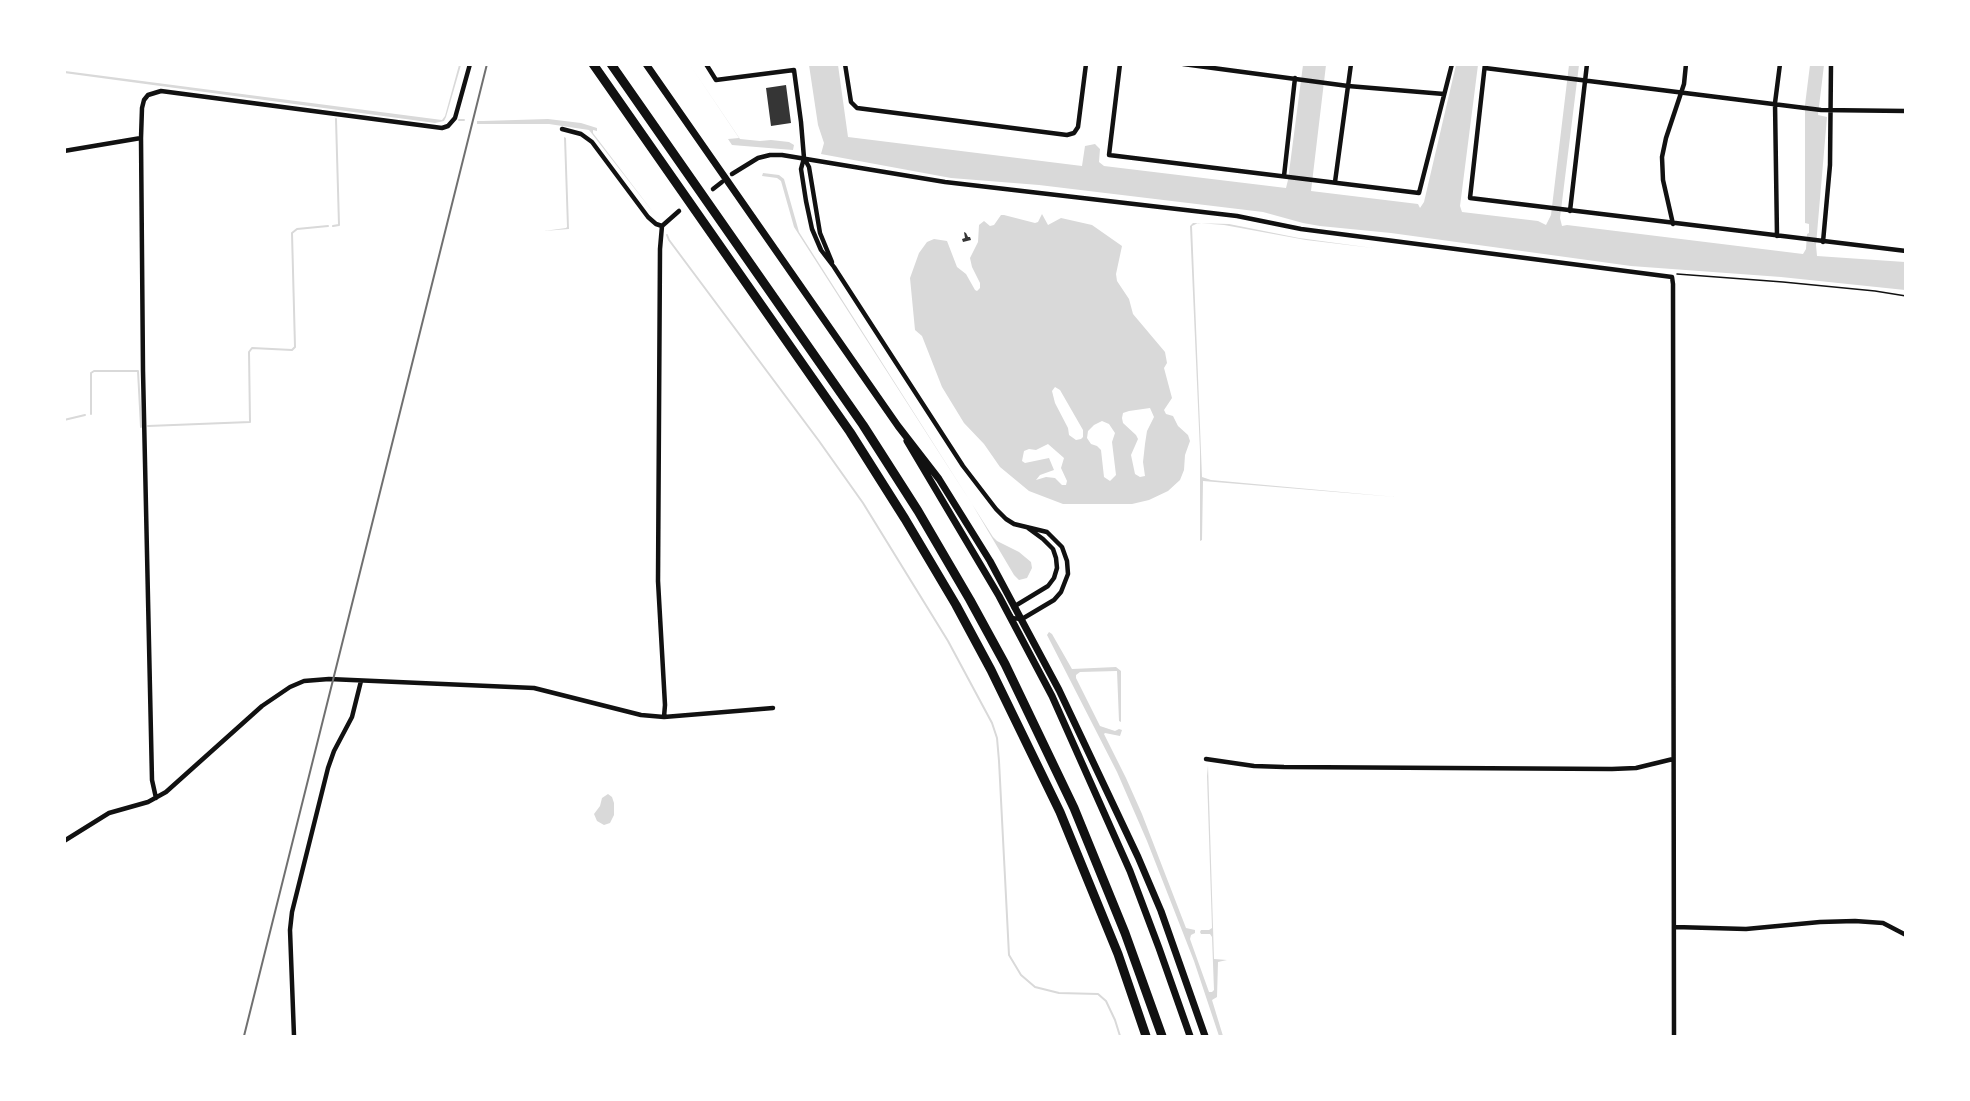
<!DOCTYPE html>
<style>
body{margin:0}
#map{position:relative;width:1970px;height:1101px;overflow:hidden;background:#fff;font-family:Commissioner,sans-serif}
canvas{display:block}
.frame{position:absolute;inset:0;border:66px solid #fff;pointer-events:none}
</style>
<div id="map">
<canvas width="1970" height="1101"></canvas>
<div class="frame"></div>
</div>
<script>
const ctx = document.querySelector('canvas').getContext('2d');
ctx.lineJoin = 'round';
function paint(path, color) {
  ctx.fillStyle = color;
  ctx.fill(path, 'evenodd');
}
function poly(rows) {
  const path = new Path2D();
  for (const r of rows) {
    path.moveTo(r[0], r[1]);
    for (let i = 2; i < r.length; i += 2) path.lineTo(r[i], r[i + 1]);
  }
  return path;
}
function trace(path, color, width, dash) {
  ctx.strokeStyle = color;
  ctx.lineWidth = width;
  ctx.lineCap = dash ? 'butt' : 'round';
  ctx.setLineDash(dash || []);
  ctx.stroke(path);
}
paint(poly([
 [459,65,461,65,446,117,444,121,435,123,64,73,65,71,442,120,445,116],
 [690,65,740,139,760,141,771,140,789,142,794,145,793,150,732,145,728,139,739,138],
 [809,65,838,65,848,137,1082,166,1085,146,1095,144,1100,149,1099,162,1104,166,1286,188,1288,180,1303,65,1326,65,1311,191,1418,204,1420,208,1424,202,1456,65,1478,65,1460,206,1462,212,1538,221,1546,225,1551,215,1569,65,1579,65,1560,218,1562,226,1567,225,1803,254,1806,249,1807,234,1809,233,1809,224,1805,223,1805,105,1810,65,1824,65,1818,115,1827,117,1816,245,1817,256,1905,262,1905,290,1781,277,1631,266,1391,233,1320,226,1303,223,1263,212,1039,185,951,178,821,154,824,143,818,125],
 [548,119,581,123,597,128,597,131,593,130,593,133,656,216,589,130,549,124,477,124,477,121,483,121],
 [564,137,566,138,569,229,544,231,566,228,567,227],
 [763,173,779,175,784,179,799,232,993,537,997,541,1019,552,1031,562,1032,568,1027,578,1019,580,1014,575,972,504,794,227,781,181,777,178,762,176],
 [1042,214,1048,225,1061,218,1092,225,1122,246,1116,274,1117,281,1129,299,1133,314,1165,352,1167,363,1164,368,1172,398,1164,410,1166,414,1173,416,1178,426,1188,435,1190,441,1185,455,1184,470,1180,480,1168,491,1149,500,1132,504,1063,504,1029,491,1000,467,984,444,964,423,942,387,922,336,915,330,910,278,919,253,927,242,934,239,947,241,957,267,966,274,975,290,977,291,980,288,980,283,972,267,970,258,978,242,979,225,984,221,990,226,994,225,1001,215,1004,215,1035,223,1038,222],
 [1055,387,1060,390,1083,430,1083,437,1081,439,1076,440,1069,435,1068,428,1055,403,1052,391],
 [1150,408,1154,417,1147,431,1145,444,1143,462,1145,476,1140,477,1135,474,1131,455,1138,439,1136,435,1123,423,1122,418,1123,413,1129,411],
 [1102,421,1109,424,1115,433,1112,442,1116,475,1110,481,1104,477,1101,450,1097,446,1091,444,1087,438,1088,431,1094,425],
 [1048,444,1064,458,1061,468,1067,481,1066,485,1062,485,1055,478,1046,477,1036,480,1040,475,1054,470,1049,458,1025,463,1022,461,1024,451,1029,449,1036,450],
 [1193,223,1229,224,1299,238,1373,248,1306,240,1224,225,1198,223,1192,226,1202,477,1211,480,1396,497,1203,481,1202,540,1200,541,1200,451,1190,226],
 [1049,632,1052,634,1072,669,1116,667,1121,671,1121,722,1119,721,1117,671,1080,672,1076,675,1076,678,1100,726,1115,731,1119,729,1122,730,1120,736,1105,733,1104,734,1126,778,1142,814,1186,928,1195,930,1195,933,1191,935,1190,939,1209,992,1212,992,1214,990,1212,937,1210,934,1201,934,1200,932,1201,930,1209,930,1212,928,1207,776,1208,765,1214,959,1227,960,1218,962,1217,997,1212,1000,1223,1036,1219,1036,1194,961,1147,841,1117,772,1047,635],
 [608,794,612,797,614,803,614,815,610,823,604,825,597,821,594,814,600,806,602,798]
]), '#d9d9d9');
trace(poly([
 [459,120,464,120],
 [333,226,339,225,336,119],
 [667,235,669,240,819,441,863,503,948,641,992,723,997,738,999,761,1009,955,1021,975,1035,987,1059,993,1098,994,1106,1001,1115,1020,1120,1036],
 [91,414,91,373,94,371,138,371,141,427],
 [64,420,85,415],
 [148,426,250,422,249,352,252,348,292,350,295,347,292,233,297,229,328,226]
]), '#d9d9d9', 2);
paint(poly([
 [786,85,791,123,771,126,766,88],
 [964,232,966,233,968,237,970,237,971,240,963,242,962,239,965,238]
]), '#353535');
trace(poly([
 [1677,274,1783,282,1875,291,1906,296]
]), '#111', 1.5);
trace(poly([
 [706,64,716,80,794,70,801,122,804,158,801,169,806,201,812,229,821,250,834,267,963,466,996,509,1006,519,1014,524,1047,532,1062,547,1067,561,1068,574,1061,592,1054,600,1022,619,1010,618,1011,616],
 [845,64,851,102,857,108,1067,135,1074,133,1078,127,1086,64],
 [1120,64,1109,155,1419,193,1452,64],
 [1183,64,1348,86,1444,94],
 [1485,64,1470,198,1906,251],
 [1485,68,1821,110,1906,111],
 [562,129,581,134,592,142,648,217,656,224,662,226],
 [64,151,141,138],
 [804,158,809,167,820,233,832,262],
 [732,174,758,158,770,155,782,155,945,182,1237,216,1301,229,1672,277,1673,284,1674,1036],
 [1284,176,1295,78],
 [1335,182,1351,64],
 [713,189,722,182],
 [1570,211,1587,64],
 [1673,224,1663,180,1662,157,1666,138,1684,84,1686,64],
 [1777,236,1775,103,1780,64],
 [1823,242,1830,165,1831,64],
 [1014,608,1015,606,1048,586,1054,578,1057,568,1056,558,1053,549,1043,539,1028,528],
 [664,717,665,705,658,581,660,249,662,226,679,211],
 [1206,759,1254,766,1284,767,1612,769,1636,768,1673,759],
 [156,798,152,780,143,371,141,138,142,108,144,100,148,95,161,91,442,128,448,126,455,118,470,64],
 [64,841,109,813,148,802,166,792,262,706,290,687,304,681,329,679,534,688,641,715,664,717,773,708],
 [1675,927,1746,929,1820,922,1855,921,1883,923,1906,935],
 [294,1036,290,930,292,912,328,768,334,751,352,717,361,681]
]), '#111', 4.5);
trace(poly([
 [646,64,898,426,939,479,990,561,1059,690,1138,857,1161,911,1205,1036],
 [907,441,999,596,1052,696,1130,871,1159,948,1190,1036]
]), '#111', 7);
trace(poly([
 [593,64,850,432,905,519,956,605,991,670,1060,812,1118,954,1146,1036],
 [611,64,863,425,918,511,970,600,1005,664,1074,808,1125,933,1162,1036]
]), '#111', 9);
trace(poly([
 [244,1036,487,64]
]), '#707070', 2);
</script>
